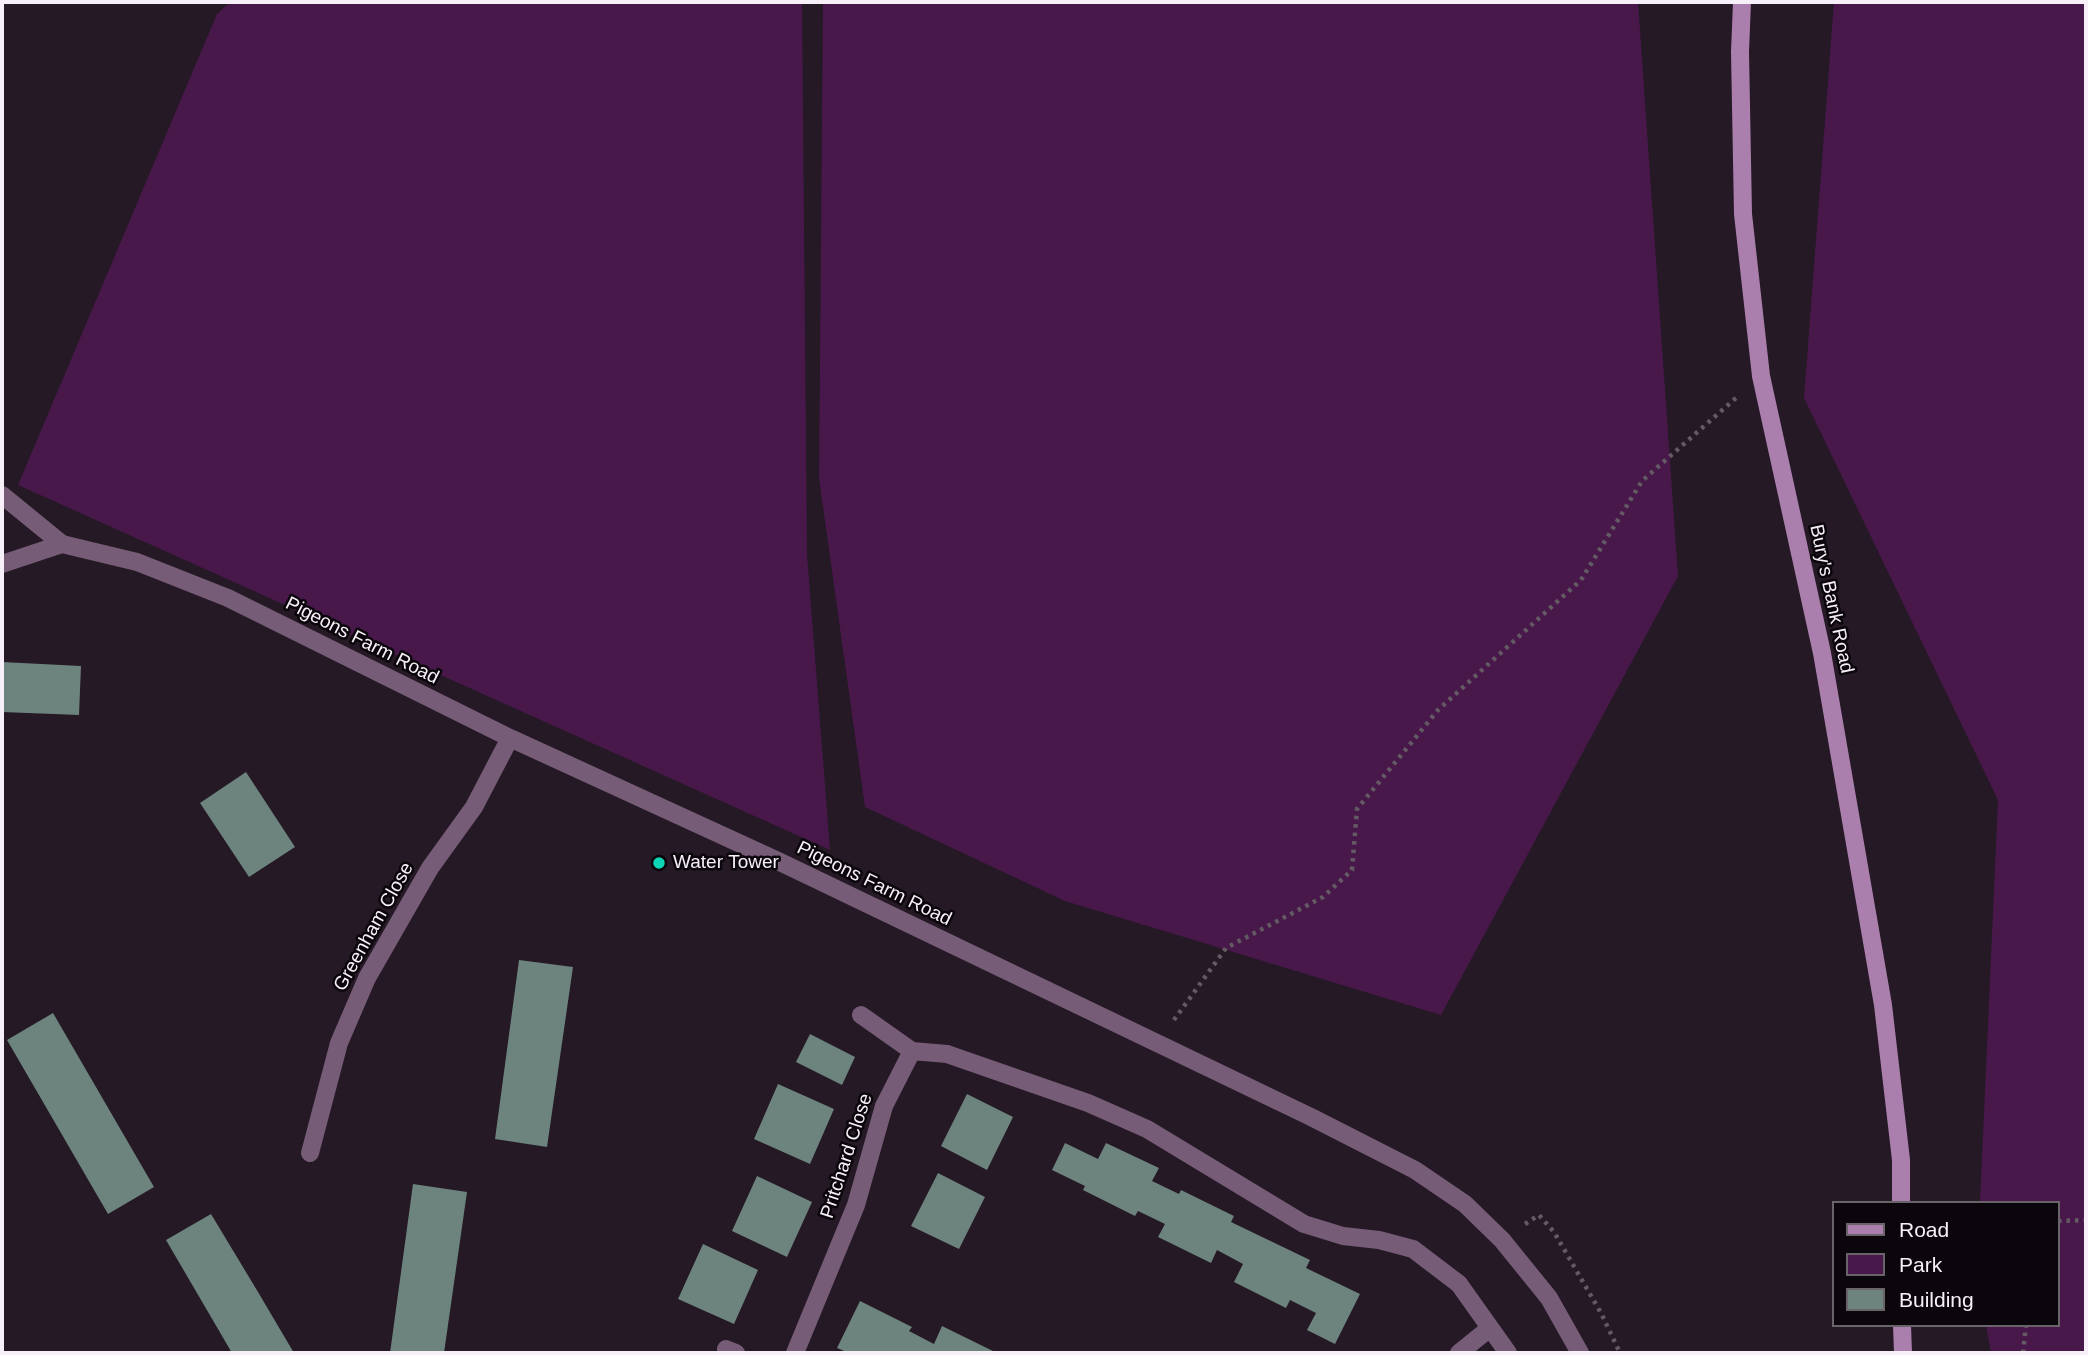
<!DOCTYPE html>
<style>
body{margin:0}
#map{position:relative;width:2088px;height:1355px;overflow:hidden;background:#241924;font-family:Arial,sans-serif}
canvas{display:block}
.frame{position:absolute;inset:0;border:4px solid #f8f0f8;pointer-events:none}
.legend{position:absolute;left:1832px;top:1201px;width:228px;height:126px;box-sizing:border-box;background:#0a060b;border:2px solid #69646a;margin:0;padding:9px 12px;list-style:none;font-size:21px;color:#f8f0f8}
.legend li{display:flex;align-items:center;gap:14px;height:35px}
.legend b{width:35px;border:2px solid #69646a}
</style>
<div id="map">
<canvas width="2088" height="1355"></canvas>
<div class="frame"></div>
<ul class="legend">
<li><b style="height:9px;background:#ab7fad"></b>Road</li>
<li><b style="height:19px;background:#48184b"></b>Park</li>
<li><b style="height:19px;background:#6d837d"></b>Building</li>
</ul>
</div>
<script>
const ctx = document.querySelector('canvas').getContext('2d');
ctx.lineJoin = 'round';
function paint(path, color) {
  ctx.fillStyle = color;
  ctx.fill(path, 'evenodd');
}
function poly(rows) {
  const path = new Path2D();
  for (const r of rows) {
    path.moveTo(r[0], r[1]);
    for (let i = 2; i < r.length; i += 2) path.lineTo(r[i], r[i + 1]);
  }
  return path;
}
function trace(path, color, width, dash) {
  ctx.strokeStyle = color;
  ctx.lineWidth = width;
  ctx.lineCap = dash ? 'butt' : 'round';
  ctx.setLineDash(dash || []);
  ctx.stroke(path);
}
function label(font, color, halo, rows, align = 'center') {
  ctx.font = font + ' Arial,sans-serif';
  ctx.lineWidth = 5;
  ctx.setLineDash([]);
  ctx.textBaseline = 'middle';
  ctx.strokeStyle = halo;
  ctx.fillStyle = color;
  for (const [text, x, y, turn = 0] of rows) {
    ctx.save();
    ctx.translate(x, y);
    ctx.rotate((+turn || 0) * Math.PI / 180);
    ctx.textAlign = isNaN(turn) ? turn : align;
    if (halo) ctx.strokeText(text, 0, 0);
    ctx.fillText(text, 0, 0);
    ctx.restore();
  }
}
paint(poly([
 [230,2,802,2,807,554,830,850,18,485,217,14],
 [823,2,1638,2,1678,576,1441,1015,1065,901,865,807,819,478],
 [1834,2,2086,2,2086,1353,1991,1353,1986,1325,2058,1325,2058,1203,1980,1203,1998,800,1804,398]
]), '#48184b');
paint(poly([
 [2,662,81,666,79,715,2,712],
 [246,772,295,847,249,877,200,803],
 [519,960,573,967,547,1147,495,1139],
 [53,1013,154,1187,108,1214,7,1040],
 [810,1034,855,1057,842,1085,796,1062],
 [778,1084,834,1109,810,1164,754,1139],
 [967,1094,1013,1117,987,1170,941,1146],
 [1065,1143,1098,1159,1106,1143,1159,1168,1152,1181,1179,1194,1181,1190,1234,1216,1231,1222,1310,1260,1306,1268,1360,1294,1335,1344,1307,1330,1316,1313,1290,1300,1286,1308,1234,1282,1243,1264,1217,1250,1211,1263,1158,1237,1165,1224,1138,1211,1135,1216,1083,1190,1085,1186,1052,1170],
 [938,1173,985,1197,959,1249,911,1226],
 [757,1176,812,1202,787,1257,732,1231],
 [413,1184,467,1192,444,1353,390,1353],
 [211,1214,258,1292,294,1353,232,1353,166,1240],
 [703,1244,758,1270,734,1324,678,1299],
 [860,1301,912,1327,909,1331,934,1344,942,1326,997,1353,849,1353,837,1348]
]), '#6d837d');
trace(poly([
 [1174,1020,1226,948,1323,897,1352,870,1357,809,1438,710,1581,580,1642,481,1737,397],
 [2058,1221,2086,1220],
 [1525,1224,1539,1215,1554,1232,1601,1313,1620,1353],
 [2023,1353,2026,1325]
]), '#645a64', 4.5, [3.5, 5]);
trace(poly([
 [2,495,62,544],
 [947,1054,1088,1103,1147,1129,1304,1224,1343,1236,1379,1240,1413,1249,1459,1284]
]), '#775c78', 18);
trace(poly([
 [2,564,62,544,137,562,228,598,510,738,778,861,1311,1117,1415,1170,1465,1204,1502,1240,1549,1298,1580,1353],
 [861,1015,912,1051,947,1054],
 [310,1153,339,1043,367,978,430,868,474,807,510,738],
 [1459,1284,1508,1353],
 [726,1349,736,1353],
 [795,1353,856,1205,884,1106,912,1051],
 [1459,1353,1490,1328]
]), '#775c78', 18);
trace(poly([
 [1742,2,1740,52,1743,214,1761,376,1822,653,1883,1005,1901,1160,1901,1203],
 [1902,1325,1903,1353]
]), '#ab7fad', 18);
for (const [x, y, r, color] of [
 [659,863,7,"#0cd5b5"]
]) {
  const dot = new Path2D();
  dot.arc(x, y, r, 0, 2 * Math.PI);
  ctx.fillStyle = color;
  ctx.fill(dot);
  trace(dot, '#0a060b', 2.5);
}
label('19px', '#f8f0f8', '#0a060b', [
 ["Bury's Bank Road",1831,599,78],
 ["Pigeons Farm Road",362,641,27],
 ["Pigeons Farm Road",874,884,26],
 ["Greenham Close",374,927,-61],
 ["Pritchard Close",847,1156,-72]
]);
label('19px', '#f8f0f8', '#0a060b', [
 ["Water Tower",673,863]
], 'left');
</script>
